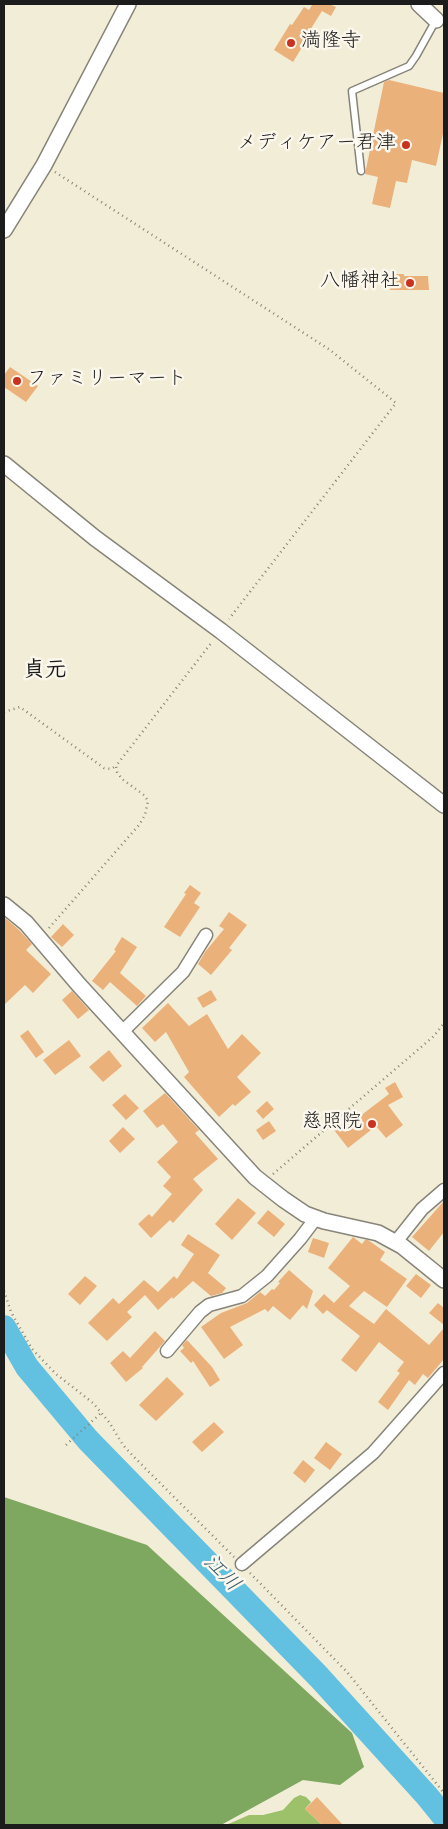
<!DOCTYPE html>
<meta charset="utf-8">
<style>
body{margin:0}
#map{position:relative;width:448px;height:1829px;overflow:hidden;background:#f2edd6;font-family:Dekko,sans-serif}
canvas{display:block}
.frame{position:absolute;inset:0;border:5px solid #1c1c1c;pointer-events:none}
</style>
<div id="map">
<canvas width="448" height="1829"></canvas>
<div class="frame"></div>
</div>
<script>
const ctx = document.querySelector('canvas').getContext('2d');
ctx.lineJoin = 'round';
function paint(path, color) {
  ctx.fillStyle = color;
  ctx.fill(path, 'evenodd');
}
function poly(rows) {
  const path = new Path2D();
  for (const r of rows) {
    path.moveTo(r[0], r[1]);
    for (let i = 2; i < r.length; i += 2) path.lineTo(r[i], r[i + 1]);
  }
  return path;
}
function trace(path, color, width, dash) {
  ctx.strokeStyle = color;
  ctx.lineWidth = width;
  ctx.lineCap = dash ? 'butt' : 'round';
  ctx.setLineDash(dash || []);
  ctx.stroke(path);
}
function label(font, color, halo, rows, align = 'center') {
  ctx.font = font + ' Dekko,"Klee One",sans-serif';
  ctx.lineWidth = 5;
  ctx.setLineDash([]);
  ctx.textBaseline = 'middle';
  ctx.strokeStyle = halo;
  ctx.fillStyle = color;
  for (const [text, x, y, turn = 0] of rows) {
    ctx.save();
    ctx.translate(x, y);
    ctx.rotate((+turn || 0) * Math.PI / 180);
    ctx.textAlign = isNaN(turn) ? turn : align;
    if (halo) ctx.strokeText(text, 0, 0);
    ctx.fillText(text, 0, 0);
    ctx.restore();
  }
}
paint(poly([
 [300,1795,306,1797,311,1802,305,1809,322,1825,226,1825,249,1815,263,1815,283,1810,294,1798]
]), '#9dc16b');
paint(poly([
 [4,1497,147,1545,352,1733,364,1767,340,1785,303,1780,221,1825,4,1825]
]), '#7ea75f');
paint(poly([
 [4,1320,10,1322,29,1355,25,1358,27,1367,4,1338]
]), '#62c0e0');
trace(poly([
 [4,1327,27,1367,88,1440,319,1677,427,1796,444,1817]
]), '#62c0e0', 24);
paint(poly([
 [309,4,329,4,336,7,331,16,322,11,307,35,309,36,293,62,274,50,290,24,292,25,304,7,309,10,312,5],
 [389,80,444,93,444,129,436,166,412,160,407,183,396,181,390,208,372,204,378,177,365,174,384,82],
 [391,274,404,274,404,276,428,276,429,290,390,290],
 [10,367,38,386,26,402,4,387,4,375],
 [190,885,201,893,194,903,200,907,180,937,164,927,186,894,184,893],
 [229,912,247,925,229,948,232,950,211,975,198,964,205,952,224,929,219,926],
 [4,917,19,930,32,944,26,950,51,974,33,993,25,985,4,1005],
 [63,924,74,935,62,947,51,937],
 [122,937,137,947,120,973,146,996,137,1006,110,982,103,990,92,981,116,951,114,950],
 [211,990,217,1000,203,1008,197,998],
 [72,991,89,1010,78,1019,62,1000],
 [168,1003,189,1026,207,1014,228,1049,242,1034,261,1053,237,1077,251,1092,235,1106,233,1104,219,1117,184,1077,189,1072,166,1032,155,1042,142,1028],
 [28,1030,44,1052,36,1058,20,1036],
 [69,1040,81,1056,55,1075,43,1060],
 [109,1050,122,1066,103,1082,89,1067],
 [395,1082,403,1097,388,1105,403,1125,386,1138,376,1126,348,1148,334,1130,348,1119,351,1123,389,1094,385,1088],
 [165,1093,199,1130,195,1133,218,1159,193,1179,203,1190,173,1223,170,1220,151,1238,138,1224,149,1214,152,1217,172,1194,163,1186,171,1177,157,1162,178,1142,163,1124,157,1128,143,1111],
 [125,1094,139,1108,126,1120,112,1105],
 [267,1101,274,1109,263,1119,256,1111],
 [269,1121,276,1131,263,1140,256,1130],
 [123,1127,135,1139,120,1153,109,1141],
 [238,1198,256,1213,232,1240,215,1224],
 [444,1201,444,1232,429,1251,412,1237],
 [268,1210,285,1224,274,1237,257,1223],
 [188,1234,220,1255,208,1273,226,1288,222,1293,211,1296,193,1281,173,1299,172,1297,158,1310,145,1295,127,1312,132,1317,107,1341,88,1323,113,1298,119,1304,144,1280,158,1292,174,1276,177,1279,194,1254,181,1245],
 [353,1237,362,1244,365,1240,368,1240,385,1252,380,1260,407,1279,387,1307,364,1291,349,1306,374,1324,386,1309,429,1345,444,1328,444,1359,428,1378,423,1374,415,1385,409,1380,388,1410,378,1402,400,1373,397,1371,404,1362,379,1342,356,1372,341,1360,360,1336,327,1310,323,1314,314,1305,324,1294,334,1303,350,1286,328,1268],
 [313,1238,329,1243,324,1258,308,1252],
 [289,1270,313,1291,307,1309,303,1305,290,1320,273,1306,268,1312,265,1309,230,1327,243,1345,224,1359,201,1327,221,1313,247,1303,260,1292,265,1296,272,1289,274,1290,280,1283,278,1282],
 [416,1274,431,1285,421,1298,406,1286],
 [85,1276,97,1286,80,1305,68,1294],
 [438,1303,444,1308,444,1325,429,1313],
 [155,1331,165,1341,142,1367,143,1368,126,1382,110,1363,123,1351,130,1358],
 [187,1340,212,1367,220,1380,210,1387,193,1361,191,1363,180,1351,184,1348,182,1345],
 [167,1377,184,1394,156,1421,139,1405],
 [214,1422,224,1432,202,1452,192,1442],
 [326,1442,342,1454,330,1470,314,1458],
 [303,1460,315,1470,305,1483,293,1473],
 [317,1797,343,1825,322,1825,305,1809]
]), '#ebb17b');
const service = poly([
 [361,171,352,91,409,66,416,56,436,20]
]);
const minor = poly([
 [122,1032,183,972,206,935],
 [395,1243,422,1209,444,1190],
 [167,1351,200,1312,209,1305,242,1296,267,1276,300,1239,316,1218],
 [242,1564,373,1453,444,1373]
]);
const tertiary = poly([
 [419,4,436,20],
 [4,230,44,165,128,4],
 [4,464,95,538,221,631,444,805],
 [4,905,26,923,79,985,255,1177,283,1199,305,1214,324,1221,378,1233,402,1246,444,1280]
]);
trace(service, '#878479', 9);
trace(minor, '#878479', 15);
trace(tertiary, '#878479', 18);
trace(poly([
 [55,172,330,350,396,403,229,619],
 [4,712,20,707,104,768,111,769,116,766],
 [49,928,139,825,145,815,148,801,144,795,122,779,117,772,116,766,212,642],
 [273,1174,434,1036,444,1023],
 [4,1291,11,1312,32,1349,56,1374,93,1403,109,1422,123,1445,134,1457,234,1557],
 [66,1445,101,1413],
 [250,1573,347,1672,444,1793]
]), '#878479', 2.5, [1, 4]);
trace(service, '#fff', 6);
trace(minor, '#fff', 12);
trace(tertiary, '#fff', 15);
for (const [x, y, r, color] of [
 [291,43,5,"#c8321e"],
 [406,145,5,"#c8321e"],
 [410,283,5,"#c8321e"],
 [17,381,5,"#c8321e"],
 [372,1124,5,"#c8321e"]
]) {
  const dot = new Path2D();
  dot.arc(x, y, r, 0, 2 * Math.PI);
  ctx.fillStyle = color;
  ctx.fill(dot);
  trace(dot, '#fbf7ec', 2);
}
label('20px', '#1c1c1c', '#fbf7ec', [
 ["満隆寺",301,43,"left"],
 ["メディケアー君津",396,145],
 ["八幡神社",400,283],
 ["ファミリーマート",27,381,"left"],
 ["慈照院",362,1124]
], 'right');
label('italic 21px', '#385e6a', '#fbf7ec', [
 ["江川",220,1575,46]
]);
label('bold 22px', '#1c1c1c', '#fbf7ec', [
 ["貞元",45,673]
]);
</script>
